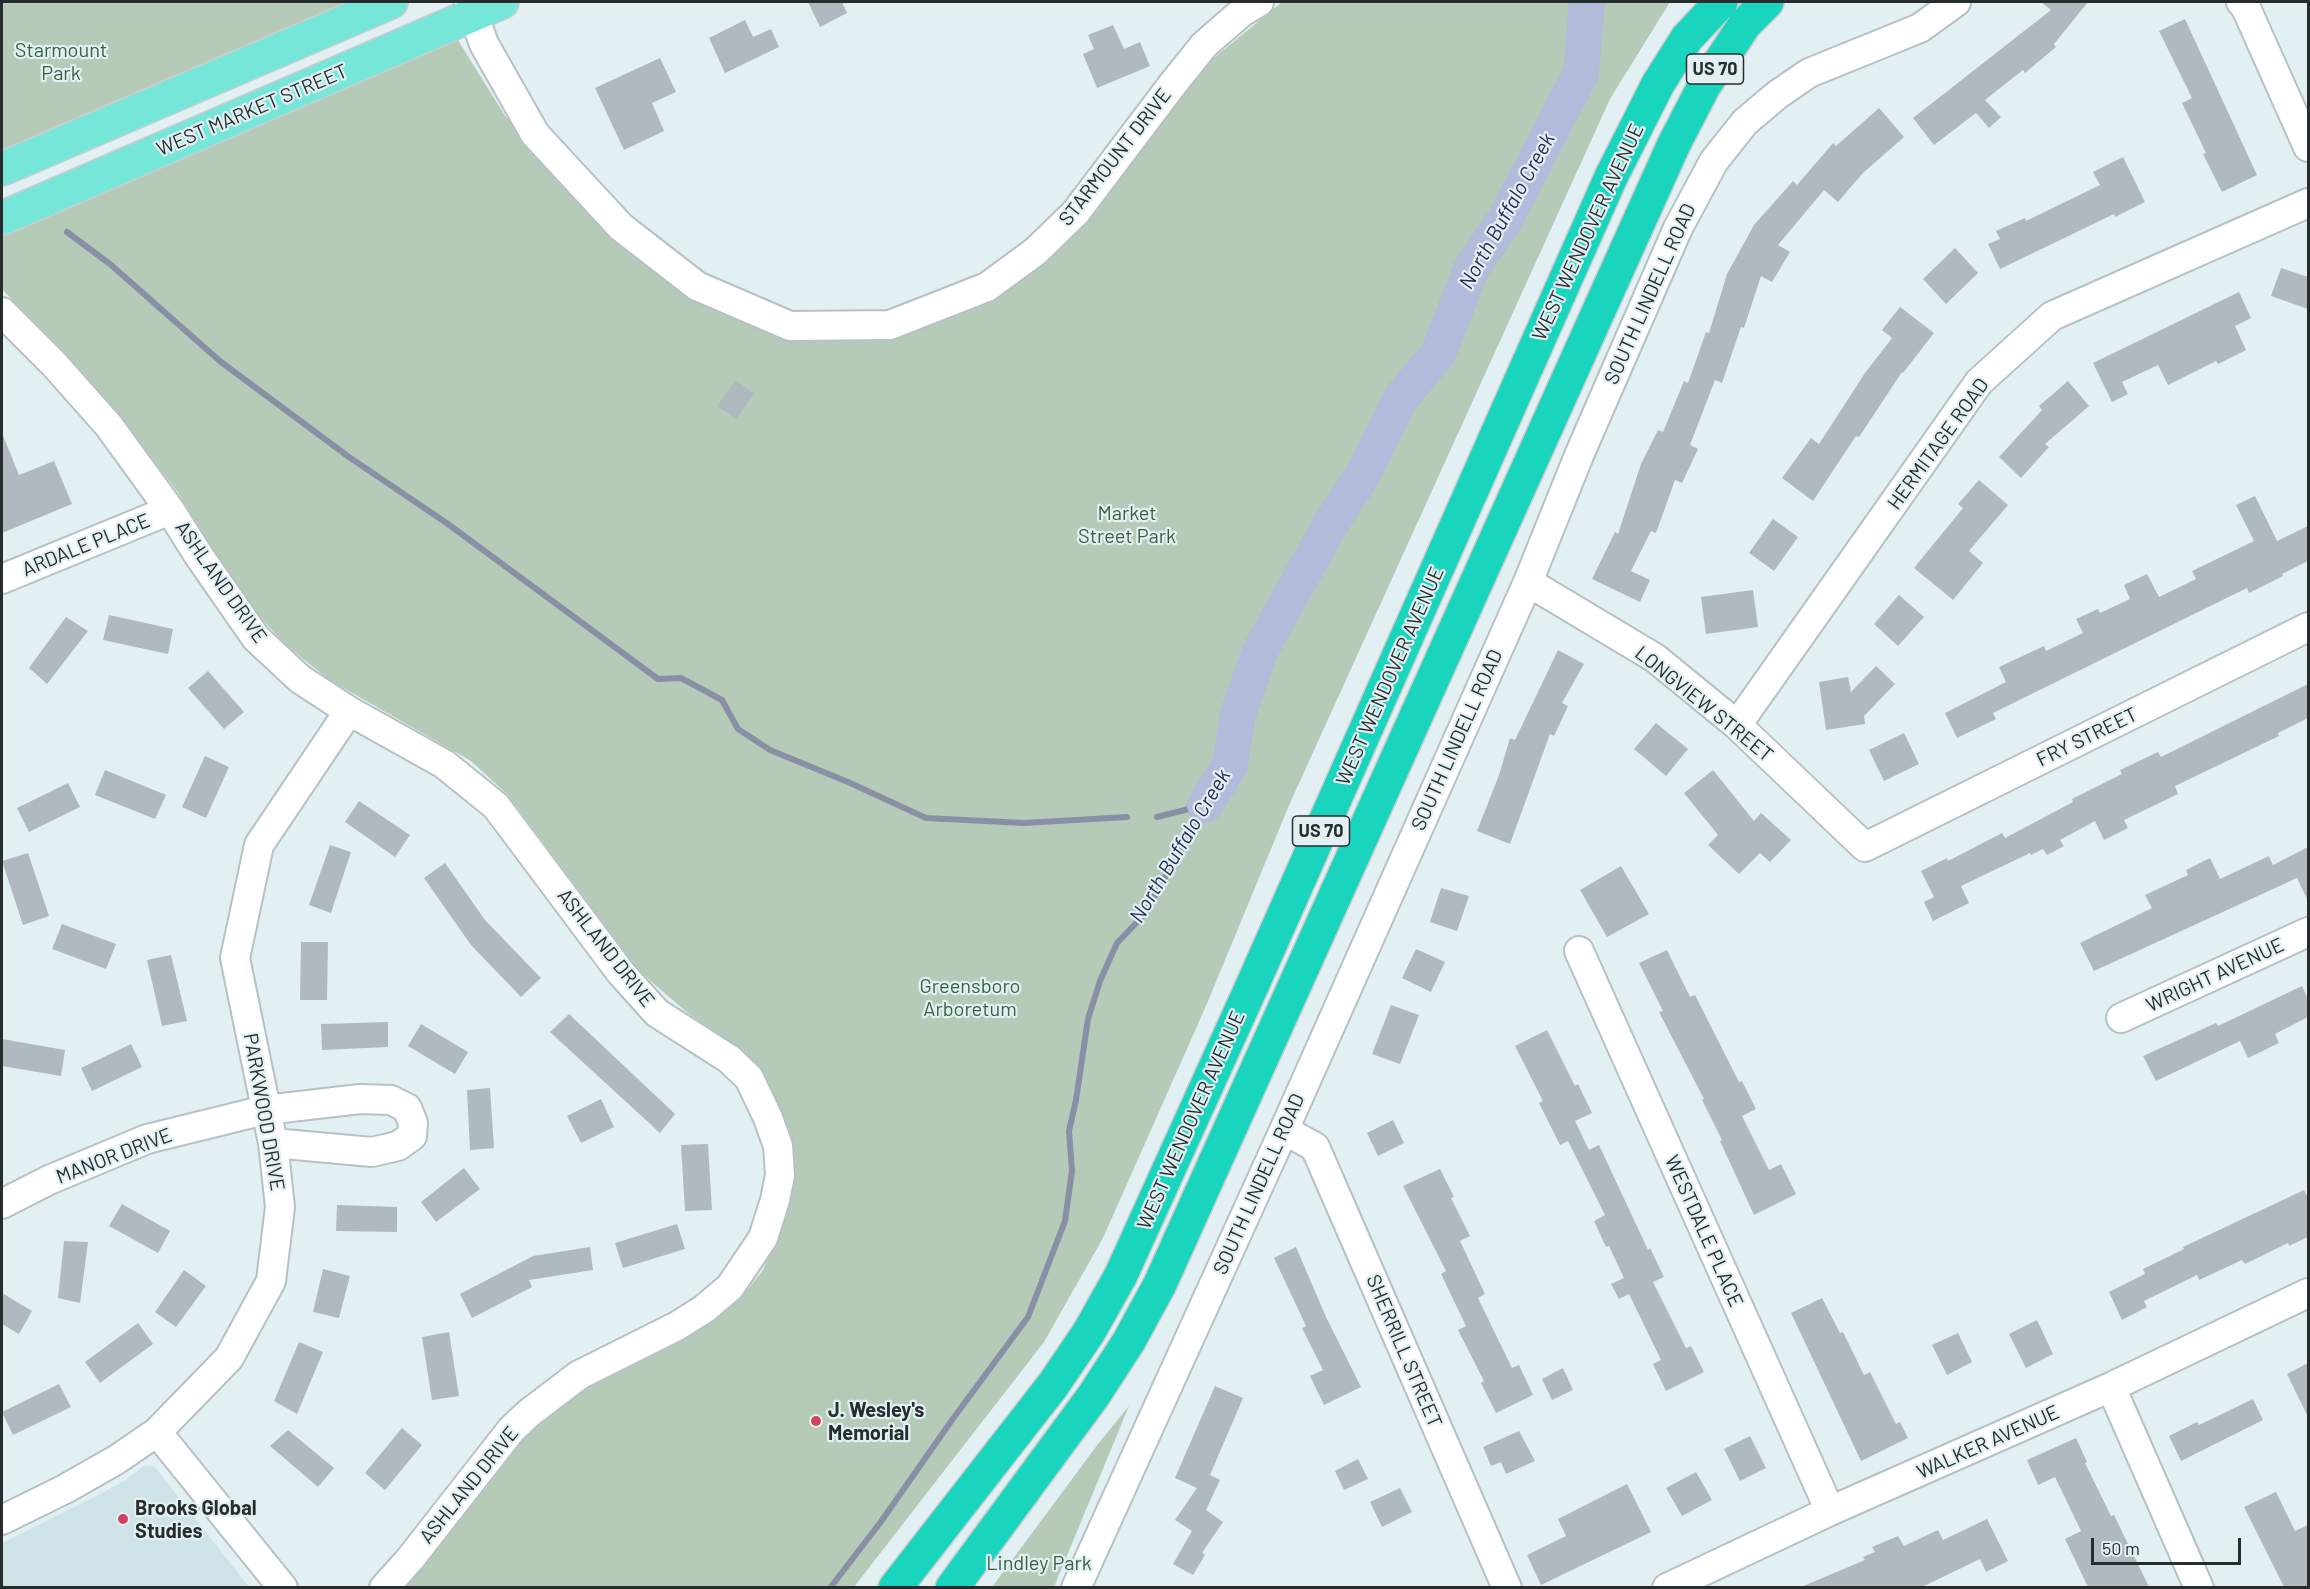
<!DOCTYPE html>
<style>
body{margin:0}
#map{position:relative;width:2310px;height:1589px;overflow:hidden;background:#e3f0f3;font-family:Barlow,sans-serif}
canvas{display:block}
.frame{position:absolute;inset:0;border:3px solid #272c2d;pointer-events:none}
.scale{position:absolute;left:2091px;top:1538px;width:150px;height:27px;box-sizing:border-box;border:3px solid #272c2d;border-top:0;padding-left:8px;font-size:18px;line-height:21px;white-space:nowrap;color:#272c2d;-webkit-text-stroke:4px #e3f0f3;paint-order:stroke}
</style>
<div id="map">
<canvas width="2310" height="1589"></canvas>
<div class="frame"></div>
<div class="scale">50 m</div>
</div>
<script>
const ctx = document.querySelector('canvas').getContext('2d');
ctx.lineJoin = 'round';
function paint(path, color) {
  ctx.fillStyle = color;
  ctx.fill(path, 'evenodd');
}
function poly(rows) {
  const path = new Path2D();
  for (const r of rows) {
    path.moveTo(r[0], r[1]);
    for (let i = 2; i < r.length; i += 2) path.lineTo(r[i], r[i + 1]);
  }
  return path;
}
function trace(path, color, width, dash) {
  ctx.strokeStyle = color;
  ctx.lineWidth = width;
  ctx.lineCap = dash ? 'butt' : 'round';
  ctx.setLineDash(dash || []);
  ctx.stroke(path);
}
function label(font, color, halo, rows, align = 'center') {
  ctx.font = font + ' Barlow,sans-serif';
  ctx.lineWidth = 4.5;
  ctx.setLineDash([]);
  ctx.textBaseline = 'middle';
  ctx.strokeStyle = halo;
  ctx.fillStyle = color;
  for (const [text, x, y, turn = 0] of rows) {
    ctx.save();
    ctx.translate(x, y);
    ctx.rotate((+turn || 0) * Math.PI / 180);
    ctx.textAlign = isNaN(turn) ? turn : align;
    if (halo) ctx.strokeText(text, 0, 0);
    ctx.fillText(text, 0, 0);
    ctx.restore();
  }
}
paint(poly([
 [144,1466,155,1467,249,1587,2,1587,2,1543,98,1495,124,1481]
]), '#cee3e8');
paint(poly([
 [2,2,357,2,2,152],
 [1282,2,1670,2,1610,99,1290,803,1206,1006,1103,1238,1044,1342,854,1587,403,1587,533,1425,567,1398,615,1370,681,1338,741,1298,763,1270,782,1223,787,1133,774,1096,760,1070,736,1047,689,1014,639,971,507,794,471,761,328,679,286,645,257,614,223,566,179,494,114,408,2,289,2,230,456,37,504,114,540,161,610,231,756,326,804,341,864,341,909,333,997,296,1051,257,1098,210,1155,126,1204,66],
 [1129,1406,1054,1587,992,1587,1098,1444]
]), '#b6cab8');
trace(poly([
 [67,232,110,264,221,362,349,457,448,524,658,679,681,678,722,700,738,729,770,750,848,782,926,818,1024,823,1127,817],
 [1157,817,1205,805],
 [830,1588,880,1523,952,1420,1028,1317,1065,1221,1072,1171,1069,1131,1076,1100,1088,1019,1100,981,1117,943,1144,915,1205,805]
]), '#8a8fa6', 6);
trace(poly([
 [1205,805,1230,765,1238,714,1260,651,1330,525,1364,473,1400,399,1438,354,1472,267,1504,221,1581,73,1587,2]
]), '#b4bada', 36);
paint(poly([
 [808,2,842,2,847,13,820,27],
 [2041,2,2088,2,2054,44,2056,47,2025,73,2023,70,1985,100,2001,117,1989,128,1976,113,1934,145,1913,118,2051,10],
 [2185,19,2257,175,2222,192,2203,154,2206,153,2182,103,2192,98,2159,31],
 [745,20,753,37,771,29,779,47,725,73,709,38],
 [1113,25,1124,49,1140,42,1150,66,1097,88,1083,54,1094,49,1088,35],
 [660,58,676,92,652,103,664,131,624,150,595,88],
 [1879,108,1904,137,1863,173,1838,202,1824,190,1778,245,1790,252,1772,282,1761,276,1744,328,1741,327,1722,383,1715,380,1690,445,1698,449,1682,483,1675,480,1656,533,1651,531,1631,571,1650,580,1640,602,1592,579,1615,532,1618,534,1641,464,1658,430,1663,432,1684,381,1688,383,1706,332,1709,333,1727,274,1754,225,1793,181,1797,185,1833,143,1836,146],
 [2123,157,2145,202,2115,217,2114,214,2000,269,1988,244,2000,239,1996,231,2025,218,2026,221,2100,185,2093,172],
 [1955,248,1978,273,1946,304,1923,279],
 [2281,268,2308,277,2308,309,2271,296],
 [2239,292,2251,318,2235,326,2246,350,2218,364,2216,361,2168,385,2158,365,2122,382,2128,394,2112,402,2093,363],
 [1900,307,1934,333,1903,373,1902,372,1859,437,1856,436,1813,501,1782,478,1811,438,1819,444,1865,373,1892,338,1882,330],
 [736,380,754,394,736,419,717,406],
 [2068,381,2089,406,2045,444,2049,447,2021,478,1999,457,2042,410,2039,406],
 [2,433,19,475,54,461,72,504,2,533],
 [1979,480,2008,505,1969,551,1983,563,1953,600,1914,568,1963,508,1958,504],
 [2255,496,2277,541,2308,526,2308,561,2282,574,2283,576,2249,593,2247,588,1993,713,1996,719,1957,738,1945,713,2006,682,1999,667,2044,646,2046,651,2083,633,2076,619,2098,609,2100,613,2130,599,2124,585,2147,574,2159,597,2196,579,2192,571,2254,541,2236,505],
 [1773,519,1798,537,1774,571,1749,553],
 [1753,590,1758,627,1706,634,1701,597],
 [1899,595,1924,617,1898,646,1874,624],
 [109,615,173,629,168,654,103,640],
 [66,617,88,631,47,684,29,668],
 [1558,650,1584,664,1562,703,1568,706,1554,736,1550,734,1510,844,1477,831,1499,775,1510,738,1515,740],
 [1876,666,1895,684,1864,716,1865,724,1826,730,1819,682,1848,677,1851,692],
 [208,671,244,712,224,729,188,688],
 [2308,684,2308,718,2278,733,2279,736,2175,786,2178,794,2124,820,2128,828,2104,840,2095,821,2060,840,2064,846,2047,855,2043,849,2031,855,2030,853,1961,886,1969,903,1933,921,1924,902,1934,897,1921,871,1947,858,1948,861,2002,833,2005,838,2073,802,2072,799,2122,774,2120,770,2158,752,2161,757],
 [1656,723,1688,749,1666,776,1634,749],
 [1904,733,1919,764,1884,781,1869,750],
 [205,756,229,767,206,818,182,807],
 [105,770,166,795,155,819,95,795],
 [1713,770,1754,821,1761,813,1791,840,1770,862,1760,853,1739,874,1708,845,1718,835,1684,793],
 [68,783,80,807,29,832,17,808],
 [359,801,410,835,395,857,345,822],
 [330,845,351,852,331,913,309,905],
 [2308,847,2308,901,2297,878,2094,971,2080,943,2152,908,2145,895,2188,875,2186,870,2210,858,2220,879,2269,856,2273,865],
 [28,853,49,916,23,925,2,861],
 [445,863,485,920,541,978,521,997,471,945,424,878],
 [1621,866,1649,914,1607,937,1580,890],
 [1441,888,1469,896,1457,931,1430,922],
 [62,924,116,944,106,969,52,949],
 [301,942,328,942,327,1000,300,1000],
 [1416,949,1445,962,1431,992,1402,978],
 [1667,950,1690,997,1695,995,1739,1082,1742,1081,1756,1109,1742,1116,1769,1170,1781,1164,1796,1194,1754,1215,1720,1141,1722,1140,1702,1100,1704,1099,1659,1012,1663,1011,1639,963],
 [171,955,187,1021,162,1026,147,960],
 [2302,986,2308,999,2308,1017,2275,1034,2279,1043,2248,1058,2240,1041,2156,1081,2143,1056,2216,1023,2218,1026],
 [1391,1005,1419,1015,1400,1064,1372,1054],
 [569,1014,675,1114,660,1133,550,1032],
 [388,1022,388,1047,322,1050,321,1024],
 [421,1024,468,1052,455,1074,408,1046],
 [1547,1030,1575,1086,1578,1084,1592,1113,1575,1121,1589,1150,1599,1145,1648,1250,1650,1248,1664,1277,1653,1282,1686,1348,1691,1346,1704,1372,1666,1391,1653,1364,1661,1360,1629,1294,1619,1299,1611,1284,1624,1278,1609,1246,1606,1247,1594,1221,1605,1215,1568,1141,1560,1145,1539,1103,1543,1101,1515,1046],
 [2,1039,65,1050,61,1076,2,1066],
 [131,1044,142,1067,92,1091,81,1068],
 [490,1088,494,1148,470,1150,467,1090],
 [601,1099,614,1127,581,1143,567,1116],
 [1393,1120,1404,1143,1378,1156,1367,1133],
 [708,1144,712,1210,685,1211,681,1145],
 [464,1168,480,1189,436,1222,421,1202],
 [1440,1169,1454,1197,1451,1198,1470,1236,1460,1241,1485,1294,1478,1298,1512,1368,1519,1365,1533,1395,1496,1413,1481,1383,1484,1381,1458,1330,1466,1326,1441,1274,1446,1271,1403,1186],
 [2304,1190,2308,1198,2308,1237,2289,1246,2288,1243,2245,1264,2242,1260,2199,1280,2197,1275,2144,1301,2147,1307,2122,1320,2109,1292,2145,1274,2143,1269,2184,1249,2183,1247],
 [122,1204,170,1231,158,1253,109,1226],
 [337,1205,397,1207,397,1232,336,1231],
 [677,1224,685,1249,623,1268,615,1243],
 [64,1241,88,1242,80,1303,58,1298],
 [590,1247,593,1270,529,1280,532,1287,472,1318,460,1294,533,1256],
 [1296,1247,1326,1317,1361,1387,1324,1405,1310,1376,1323,1370,1302,1328,1306,1326,1274,1258],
 [323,1269,350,1276,339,1318,313,1312],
 [184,1270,206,1286,176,1327,155,1312],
 [2,1293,32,1311,19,1334,2,1324],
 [1822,1298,1840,1333,1843,1332,1864,1375,1870,1372,1896,1424,1900,1422,1908,1438,1861,1461,1791,1313],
 [2037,1320,2053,1354,2026,1368,2009,1334],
 [138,1323,153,1344,100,1383,85,1362],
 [449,1332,459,1396,432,1400,422,1337],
 [1958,1333,1972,1362,1947,1375,1932,1345],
 [299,1342,323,1352,297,1414,274,1401],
 [2308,1363,2308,1417,2287,1374],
 [1563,1368,1573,1390,1552,1400,1542,1379],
 [59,1384,71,1407,13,1435,2,1412],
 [1215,1386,1243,1398,1210,1475,1220,1480,1206,1510,1223,1522,1202,1553,1205,1555,1193,1575,1173,1564,1192,1531,1175,1520,1197,1488,1175,1478],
 [2253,1399,2263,1420,2181,1461,2169,1436,2197,1422,2199,1425],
 [402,1428,422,1445,385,1490,365,1473],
 [288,1430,334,1468,318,1487,270,1446],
 [1519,1431,1535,1461,1506,1474,1501,1462,1491,1466,1483,1447],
 [1750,1436,1766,1468,1740,1481,1724,1449],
 [2076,1438,2087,1462,2085,1463,2111,1516,2114,1515,2149,1587,2088,1587,2065,1539,2081,1531,2055,1477,2038,1485,2027,1460],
 [1358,1459,1368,1479,1344,1490,1335,1471],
 [1696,1472,1712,1500,1682,1516,1666,1488],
 [1627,1484,1651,1532,1541,1585,1527,1555,1566,1536,1558,1519],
 [1400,1488,1412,1512,1382,1527,1370,1502],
 [2276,1492,2295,1531,2308,1525,2308,1587,2284,1587,2244,1507],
 [1987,1519,2008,1561,1986,1572,1980,1559,1922,1587,1801,1587,1865,1560,1863,1557,1875,1552,1872,1547,1898,1536,1904,1546,1938,1530,1943,1540]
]), '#b0b9c0');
const minor = poly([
 [469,2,484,44,535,134,621,227,697,286,790,326,890,325,987,287,1036,251,1076,212,1172,85,1204,45,1242,12,1259,2],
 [2241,2,2246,8,2308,147],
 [2,312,54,364,109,426,170,510,199,556,256,638,300,679,349,711,444,764,496,806,621,973,657,1013,729,1059,749,1078,768,1118,778,1146,780,1175,775,1200,763,1238,730,1287,704,1309,677,1326,579,1375,529,1413,511,1430,410,1559,384,1588],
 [2,579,170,510],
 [1528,582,1655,658,1737,725,1865,847,2308,627],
 [1737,725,1979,382,2052,316,2308,203],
 [1579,951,1830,1511],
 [2121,1018,2308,932],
 [1284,1130,1315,1147,1507,1588],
 [2,1204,49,1180,147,1139,265,1110,360,1099,391,1100,407,1108,413,1123,412,1136,398,1146,372,1152,273,1143],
 [2111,1387,2199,1588],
 [157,1432,283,1588],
 [2,1520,65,1489,116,1460,157,1432,229,1358,271,1281,280,1207,273,1143,235,958,259,845,349,711],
 [1076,1588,1284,1130,1528,582,1580,453,1678,228,1714,161,1745,122,1777,95,1809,73,1920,28,1956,2],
 [1667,1588,1830,1511,2111,1387,2308,1293]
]);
const major = poly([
 [2,169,391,2],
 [2,218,502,2]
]);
const highway = poly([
 [895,1588,1053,1385,1089,1332,1121,1275,1252,986,1611,177,1658,84,1687,38,1721,2],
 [952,1588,1094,1395,1129,1341,1160,1284,1674,144,1704,86,1745,24,1767,2]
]);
trace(minor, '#b5c2c5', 32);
trace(major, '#cbcccd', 36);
trace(highway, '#cbcccd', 36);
trace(minor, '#fff', 28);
trace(major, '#75e6d7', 33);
trace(highway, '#19d5bd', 33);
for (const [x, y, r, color] of [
 [816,1421,6,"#d14260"],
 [123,1519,6,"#d14260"]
]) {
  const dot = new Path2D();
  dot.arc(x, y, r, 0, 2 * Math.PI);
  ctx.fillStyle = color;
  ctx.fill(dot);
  trace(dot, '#e3f0f3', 2);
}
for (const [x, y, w] of [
 [1715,69,57],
 [1321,831,57]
]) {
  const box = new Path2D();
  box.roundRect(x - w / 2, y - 15, w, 30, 4.5);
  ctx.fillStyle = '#e3f0f3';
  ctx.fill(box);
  trace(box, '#272c2d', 1.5);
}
label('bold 18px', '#272c2d', null, [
 ["US 70",1715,69],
 ["US 70",1321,831]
]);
label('20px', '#37623f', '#e3f0f3', [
 ["Starmount",61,50],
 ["Park",61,73],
 ["Market",1127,513],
 ["Street Park",1127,536],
 ["Greensboro",970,986],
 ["Arboretum",970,1009],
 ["Lindley Park",1039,1563]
]);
label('20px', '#272c2d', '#e3f0f3', [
 ["WEST MARKET STREET",252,110,-23],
 ["STARMOUNT DRIVE",1115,157,-52],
 ["WEST WENDOVER AVENUE",1588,232,-65],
 ["SOUTH LINDELL ROAD",1650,294,-66],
 ["HERMITAGE ROAD",1938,444,-54],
 ["ARDALE PLACE",86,545,-22],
 ["ASHLAND DRIVE",221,582,55],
 ["WEST WENDOVER AVENUE",1390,676,-66],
 ["LONGVIEW STREET",1704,704,39],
 ["FRY STREET",2087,737,-26],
 ["SOUTH LINDELL ROAD",1457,740,-66],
 ["ASHLAND DRIVE",606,948,52],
 ["WRIGHT AVENUE",2215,975,-25],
 ["PARKWOOD DRIVE",264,1112,80],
 ["WEST WENDOVER AVENUE",1191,1120,-66],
 ["MANOR DRIVE",114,1156,-21],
 ["SOUTH LINDELL ROAD",1259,1184,-66],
 ["WESTDALE PLACE",1704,1231,66],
 ["SHERRILL STREET",1404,1351,67],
 ["WALKER AVENUE",1988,1442,-24],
 ["ASHLAND DRIVE",469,1485,-51]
]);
label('bold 20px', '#272c2d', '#e3f0f3', [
 ["J. Wesley's",828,1410],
 ["Memorial",828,1433],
 ["Brooks Global",135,1508],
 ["Studies",135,1531]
], 'left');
label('italic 21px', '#262b55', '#e3f0f3', [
 ["North Buffalo Creek",1507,211,-61],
 ["North Buffalo Creek",1180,846,-59]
]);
</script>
